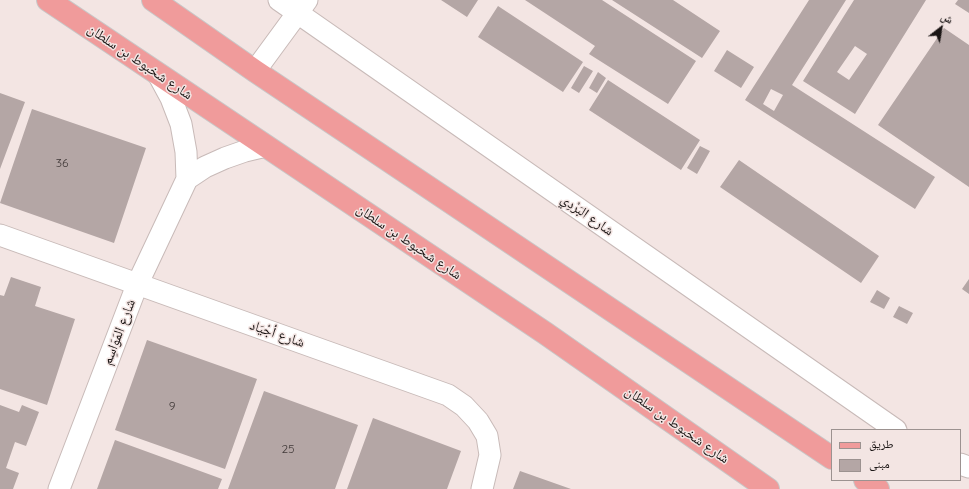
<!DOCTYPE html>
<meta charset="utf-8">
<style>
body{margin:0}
#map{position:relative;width:969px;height:489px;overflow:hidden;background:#f3e5e3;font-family:Quicksand,"Noto Naskh Arabic",sans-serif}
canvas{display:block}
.legend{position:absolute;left:831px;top:429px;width:130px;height:52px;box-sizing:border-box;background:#f3e5e3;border:1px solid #9c9290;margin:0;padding:5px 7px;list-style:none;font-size:12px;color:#1a1514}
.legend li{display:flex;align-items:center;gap:8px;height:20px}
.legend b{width:20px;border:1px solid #9c9290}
.north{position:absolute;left:921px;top:8px;width:40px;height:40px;-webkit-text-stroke:3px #f3e5e3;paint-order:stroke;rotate:31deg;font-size:11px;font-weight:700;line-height:16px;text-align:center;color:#1a1514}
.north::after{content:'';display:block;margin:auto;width:14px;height:18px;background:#1a1514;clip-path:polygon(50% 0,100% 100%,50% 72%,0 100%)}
</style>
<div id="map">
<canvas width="969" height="489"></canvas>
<ul class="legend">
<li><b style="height:5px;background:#f09b9b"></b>طريق</li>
<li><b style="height:11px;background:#b4a6a5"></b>مبنى</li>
</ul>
<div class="north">ش</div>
</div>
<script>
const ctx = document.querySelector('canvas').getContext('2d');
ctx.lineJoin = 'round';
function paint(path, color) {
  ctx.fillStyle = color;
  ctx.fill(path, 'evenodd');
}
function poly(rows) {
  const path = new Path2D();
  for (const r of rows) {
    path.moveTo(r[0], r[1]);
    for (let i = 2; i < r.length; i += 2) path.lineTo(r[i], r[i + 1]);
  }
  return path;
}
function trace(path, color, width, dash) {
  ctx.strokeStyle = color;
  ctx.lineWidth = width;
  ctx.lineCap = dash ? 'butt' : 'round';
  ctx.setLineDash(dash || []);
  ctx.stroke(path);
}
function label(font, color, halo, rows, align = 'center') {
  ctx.font = font + ' Quicksand,"Noto Naskh Arabic",sans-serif';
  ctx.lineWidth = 3;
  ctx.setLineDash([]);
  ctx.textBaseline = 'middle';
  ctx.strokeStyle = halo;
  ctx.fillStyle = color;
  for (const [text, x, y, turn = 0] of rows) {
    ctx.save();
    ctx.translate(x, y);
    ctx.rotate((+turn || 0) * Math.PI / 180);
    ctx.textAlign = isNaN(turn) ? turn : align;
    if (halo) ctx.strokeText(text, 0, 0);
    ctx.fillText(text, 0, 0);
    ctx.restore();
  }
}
paint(poly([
 [441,0,478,0,467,17],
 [525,0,602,0,696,61,668,104,589,54,595,46],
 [612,0,673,0,720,31,702,58],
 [809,0,846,0,792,85,935,177,915,209,745,100],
 [771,89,783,95,774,111,763,104],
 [854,0,926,0,855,114,803,81],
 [855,46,867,54,849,80,837,72],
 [958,0,969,0,969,13,955,4],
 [498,6,583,62,563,92,478,37],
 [944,28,969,45,969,187,878,125],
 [727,50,754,67,741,88,714,71],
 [584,66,593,71,579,93,571,88],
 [598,72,606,78,597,93,589,88],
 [608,80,700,140,681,170,589,110],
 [0,93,25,102,0,169],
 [32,109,146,148,114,243,0,203],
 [700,146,710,151,697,174,687,168],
 [739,160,879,256,861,283,720,187],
 [11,277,41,287,35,306,75,319,47,405,0,389,0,295,4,296],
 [969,279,969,294,962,289],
 [877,290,890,298,884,309,870,302],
 [899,306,913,313,907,324,893,317],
 [147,340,257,379,225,469,115,430],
 [264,391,358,425,335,489,228,489],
 [0,405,19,412,22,405,39,412,26,446,15,442,6,468,19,473,13,489,0,489],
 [373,418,461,451,447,489,347,489],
 [115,440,222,479,218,489,97,489],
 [520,471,571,489,513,489]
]), '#b4a6a5');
const street = poly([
 [279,0,896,430],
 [255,71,307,0],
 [187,179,205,167,225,158,245,151,266,146],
 [0,235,448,395,464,406,478,421,487,436,490,455,482,489],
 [960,464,969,467],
 [59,489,137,285,187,179,186,152,181,124,171,98,158,74]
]);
const primary = poly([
 [48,0,545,333,768,489],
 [153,0,255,71,832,458],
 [865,480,878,489]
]);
trace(street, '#c8bab8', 23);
trace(primary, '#c8c7c7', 24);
trace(street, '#fff', 21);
trace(primary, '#f09b9b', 22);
label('12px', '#403938', null, [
 ["36",62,163],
 ["9",172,406],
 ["25",288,449]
]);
label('14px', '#1a1514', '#f3e5e3', [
 ["شارع شخبوط بن سلطان",140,62,34],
 ["شارع البَرْدِي",587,215,35],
 ["شارع شخبوط بن سلطان",409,242,34],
 ["شارع المَوَاسِم",119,332,-69],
 ["شارع أجْيَاد",277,334,19],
 ["شارع شخبوط بن سلطان",677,425,35]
]);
</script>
